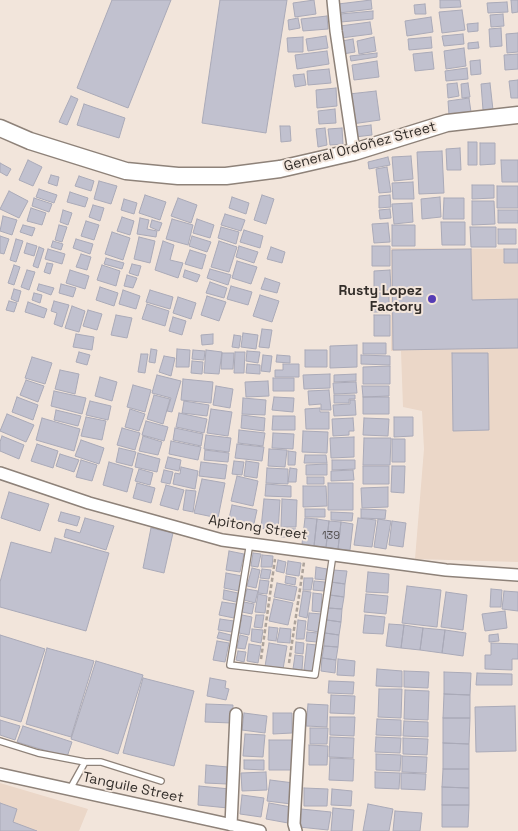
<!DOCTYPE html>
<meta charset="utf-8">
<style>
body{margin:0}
canvas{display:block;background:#f2e5db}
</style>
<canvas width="518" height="831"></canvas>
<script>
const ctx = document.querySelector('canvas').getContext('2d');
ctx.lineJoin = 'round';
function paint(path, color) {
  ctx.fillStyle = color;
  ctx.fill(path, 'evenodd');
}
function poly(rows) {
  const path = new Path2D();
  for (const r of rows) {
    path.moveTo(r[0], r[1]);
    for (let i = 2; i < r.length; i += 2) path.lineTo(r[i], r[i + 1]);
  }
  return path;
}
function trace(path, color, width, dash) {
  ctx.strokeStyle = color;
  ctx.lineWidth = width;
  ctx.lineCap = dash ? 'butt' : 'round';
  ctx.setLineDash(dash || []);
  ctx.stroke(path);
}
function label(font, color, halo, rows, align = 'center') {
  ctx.font = font + ' "Space Grotesk",sans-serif';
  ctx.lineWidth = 4;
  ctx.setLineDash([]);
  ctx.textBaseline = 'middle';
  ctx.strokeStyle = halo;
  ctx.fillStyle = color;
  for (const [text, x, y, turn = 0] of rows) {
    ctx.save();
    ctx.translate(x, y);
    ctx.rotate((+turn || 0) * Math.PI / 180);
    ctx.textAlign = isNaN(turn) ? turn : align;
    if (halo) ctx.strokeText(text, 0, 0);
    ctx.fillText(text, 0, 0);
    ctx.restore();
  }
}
paint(poly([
 [391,248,518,249,518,562,415,559,424,449,422,411,403,407,401,351,391,351],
 [0,783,88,809,79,831,0,831]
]), '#ebd7c8');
const building = poly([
 [112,0,171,0,128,108,77,88,112,0],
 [220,0,287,0,266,133,202,123,220,0],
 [314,0,316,14,295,17,293,3,314,0],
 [371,0,372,9,339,13,338,4,371,0],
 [440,0,460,0,461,7,440,8,440,0],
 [511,0,518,0,518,12,512,13,511,0],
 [507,2,508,12,488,13,487,3,507,2],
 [425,4,426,14,415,14,414,5,425,4],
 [462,10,465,30,442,33,439,12,462,10],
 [373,11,373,19,341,22,340,14,373,11],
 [503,14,504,26,491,27,490,15,503,14],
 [327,16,328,29,303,31,301,19,327,16],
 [431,17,433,32,407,36,405,21,431,17],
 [298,18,300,28,289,30,288,20,298,18],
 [370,22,372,34,341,38,340,26,370,22],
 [478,23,478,31,468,32,467,24,478,23],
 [501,28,502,46,490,47,489,29,501,28],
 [518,33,518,52,507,53,506,34,518,33],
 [463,34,464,44,444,46,442,36,463,34],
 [326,36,328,48,308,51,306,39,326,36],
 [303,37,303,52,288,52,287,38,303,37],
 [374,37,376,51,359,54,357,41,374,37],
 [431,37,432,48,409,50,408,39,431,37],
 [353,39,355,52,343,54,342,41,353,39],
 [478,42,479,48,468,49,468,43,478,42],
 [464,48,466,66,446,69,444,51,464,48],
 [327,51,329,64,297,69,295,55,327,51],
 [432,52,434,69,415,71,413,54,432,52],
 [377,53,377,57,351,61,350,56,377,53],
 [518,54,518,69,505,70,504,55,518,54],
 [480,60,481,74,471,75,470,61,480,60],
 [377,61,379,77,354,80,352,65,377,61],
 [467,68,468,79,446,81,445,71,467,68],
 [329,69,331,83,308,85,307,71,329,69],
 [304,74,306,85,295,87,293,75,304,74],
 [518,80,518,98,511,98,509,81,518,80],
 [457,83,459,96,448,98,447,84,457,83],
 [468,83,470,97,462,98,461,84,468,83],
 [490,83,493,110,483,110,481,84,490,83],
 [336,88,337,106,317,108,316,90,336,88],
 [376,91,380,120,352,124,349,94,376,91],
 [71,96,78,99,67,125,59,122,71,96],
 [469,98,471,112,449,115,448,101,469,98],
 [84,104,125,118,119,138,77,125,84,104],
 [335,109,336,123,319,124,318,111,335,109],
 [371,125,372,135,355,137,354,127,371,125],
 [280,126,290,126,291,141,281,142,280,126],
 [325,128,327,145,318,147,316,129,325,128],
 [342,128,343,144,330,145,328,129,342,128],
 [468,142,477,142,477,165,468,165,468,142],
 [480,143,495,143,495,164,480,165,480,143],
 [460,148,461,170,447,170,446,149,460,148],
 [442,151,444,193,419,194,417,152,442,151],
 [411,156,413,179,394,181,392,157,411,156],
 [388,157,390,165,369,169,368,162,388,157],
 [28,160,42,167,33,186,19,180,28,160],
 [501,160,518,160,518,182,502,182,501,160],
 [0,163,11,169,7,176,0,172,0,163],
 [387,167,391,192,379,193,376,169,387,167],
 [51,175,59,177,57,186,48,183,51,175],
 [79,176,94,181,91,191,75,186,79,176],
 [99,181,117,186,111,204,94,199,99,181],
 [413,182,414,199,393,199,392,183,413,182],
 [472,185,494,185,494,198,472,199,472,185],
 [497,186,518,186,518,208,497,208,497,186],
 [39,189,57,195,54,203,36,197,39,189],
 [9,191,28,201,19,218,0,209,9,191],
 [70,192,88,198,85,207,67,202,70,192],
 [145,195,166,202,160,220,139,213,145,195],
 [262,195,274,199,266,224,254,220,262,195],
 [390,195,391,207,379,208,379,196,390,195],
 [232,197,249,203,246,214,229,208,232,197],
 [440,197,441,217,422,219,421,199,440,197],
 [34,198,52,204,49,212,32,206,34,198],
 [178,198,197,205,191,223,171,216,178,198],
 [444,198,464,198,464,219,443,219,444,198],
 [124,199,137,203,134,214,121,210,124,199],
 [472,201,494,201,495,224,472,225,472,201],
 [412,203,413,222,394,224,392,204,412,203],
 [93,205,104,208,100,221,89,217,93,205],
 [31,208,46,213,42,225,27,221,31,208],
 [390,209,391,218,380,219,379,210,390,209],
 [63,210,72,213,68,225,60,222,63,210],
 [498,210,518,210,518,223,498,223,498,210],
 [225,214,245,220,241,231,221,225,225,214],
 [3,216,17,220,12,235,0,231,3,216],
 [122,217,134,221,130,235,117,231,122,217],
 [140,218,149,220,147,229,157,231,156,237,137,234,140,218],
 [172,219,193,225,188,245,166,239,172,219],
 [197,219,214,225,210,238,193,233,197,219],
 [152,220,162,223,159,231,150,227,152,220],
 [86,221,99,225,94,240,81,236,86,221],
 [441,222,465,222,465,245,442,245,441,222],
 [388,223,390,242,374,243,372,224,388,223],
 [23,225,35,228,32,236,20,232,23,225],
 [59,225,67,227,62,242,55,240,59,225],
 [392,225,415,225,415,246,392,246,392,225],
 [221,227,239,232,236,244,218,238,221,227],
 [470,227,496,227,496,247,471,247,470,227],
 [498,229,516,229,516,244,498,244,498,229],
 [244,230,263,236,260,248,240,242,244,230],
 [112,232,130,238,123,260,105,254,112,232],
 [0,236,9,239,4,254,0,253,0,236],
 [192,236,211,242,207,252,189,246,192,236],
 [139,237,155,241,150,263,134,259,139,237],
 [16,239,23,241,16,262,10,260,16,239],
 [76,239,93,244,90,254,73,248,76,239],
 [53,241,63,244,61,250,51,247,53,241],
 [163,241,174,245,170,260,183,263,178,278,155,270,163,241],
 [219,241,237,247,229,272,211,267,219,241],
 [27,243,37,246,34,256,24,253,27,243],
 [239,246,258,252,254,263,236,257,239,246],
 [372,246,390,246,390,266,372,266,372,246],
 [39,247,44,249,38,268,33,266,39,247],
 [271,247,285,252,282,263,267,259,271,247],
 [48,249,65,254,62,264,45,259,48,249],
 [471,249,472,300,518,299,518,348,393,350,392,250,471,249],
 [504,249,518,249,518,263,504,263,504,249],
 [190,250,206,255,202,269,185,264,190,250],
 [81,254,91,257,87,270,76,267,81,254],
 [106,258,124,263,122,269,104,264,106,258],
 [237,261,257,267,251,284,232,278,237,261],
 [47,263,53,264,50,274,44,272,47,263],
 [132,264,141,266,138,276,129,273,132,264],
 [14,265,20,267,14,285,8,283,14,265],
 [102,265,120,271,116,286,97,280,102,265],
 [210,269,231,275,228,285,207,278,210,269],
 [27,270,35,272,29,290,21,287,27,270],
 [70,270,89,276,85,289,66,283,70,270],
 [185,270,200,275,197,282,183,277,185,270],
 [390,270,391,290,374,290,374,271,390,270],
 [127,275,137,278,133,288,124,286,127,275],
 [265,278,280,283,277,293,261,289,265,278],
 [210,282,227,288,224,298,206,293,210,282],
 [39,284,54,288,51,295,37,290,39,284],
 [61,284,76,288,73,297,59,293,61,284],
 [231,286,252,292,248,305,227,299,231,286],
 [100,287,118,293,114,306,96,300,100,287],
 [14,289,21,291,18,302,11,299,14,289],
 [123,290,140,296,136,309,119,304,123,290],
 [150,290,173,297,170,309,146,302,150,290],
 [34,293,42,295,40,303,32,300,34,293],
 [373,293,389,293,389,312,373,312,373,293],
 [260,295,279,301,272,322,253,316,260,295],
 [207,296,226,302,219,321,201,315,207,296],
 [178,297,196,303,191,319,173,313,178,297],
 [9,301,17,303,14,312,6,310,9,301],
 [54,301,69,305,62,327,54,324,57,313,51,311,54,301],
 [28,302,47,309,44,318,25,312,28,302],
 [147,304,169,311,165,326,142,319,147,304],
 [72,306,85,311,79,332,65,328,72,306],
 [88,310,102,314,97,330,83,326,88,310],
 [116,315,132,318,127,338,111,335,116,315],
 [374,315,390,315,390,336,374,336,374,315],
 [173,317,186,321,182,335,169,331,173,317],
 [262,329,272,330,269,348,259,347,262,329],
 [243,333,258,335,256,349,241,347,243,333],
 [76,334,94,337,92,350,73,347,76,334],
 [213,334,213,344,202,345,201,335,213,334],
 [234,335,241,336,239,348,232,347,234,335],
 [363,343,386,343,386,354,363,354,363,343],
 [357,345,357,367,330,368,330,346,357,345],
 [151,349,157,350,155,363,149,362,151,349],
 [177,349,190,350,189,367,176,367,177,349],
 [193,350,205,351,204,360,192,359,193,350],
 [206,350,222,352,219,374,204,373,206,350],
 [305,350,327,350,327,367,305,367,305,350],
 [247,351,260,352,258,363,246,361,247,351],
 [79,352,90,355,87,365,76,362,79,352],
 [235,352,245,352,244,373,234,373,235,352],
 [222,353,234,353,233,369,221,369,222,353],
 [452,353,488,353,489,430,453,431,452,353],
 [141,354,148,354,145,373,138,372,141,354],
 [263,355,272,356,270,372,261,371,263,355],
 [277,355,290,356,290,363,276,362,277,355],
 [361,355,390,356,390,365,361,364,361,355],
 [164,356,175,358,171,376,159,372,164,356],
 [32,357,52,363,45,384,25,378,32,357],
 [192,361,203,362,202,374,191,373,192,361],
 [247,364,260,365,260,374,246,373,247,364],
 [283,364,299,364,299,377,275,377,275,370,283,370,283,364],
 [390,366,390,384,363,384,363,367,390,366],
 [60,370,79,374,75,394,55,389,60,370],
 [330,374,330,388,304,389,303,375,330,374],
 [356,374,356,381,334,382,334,375,356,374],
 [157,375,181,381,172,412,167,411,171,398,152,393,157,375],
 [100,377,117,382,112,401,95,396,100,377],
 [273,378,294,378,294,391,273,391,273,378],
 [183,379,213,382,211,403,181,400,183,379],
 [26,380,44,386,38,402,20,395,26,380],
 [268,381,269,396,246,397,245,382,268,381],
 [356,382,357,393,334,394,333,383,356,382],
 [133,385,151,390,145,412,127,407,133,385],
 [216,386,233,389,230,408,213,405,216,386],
 [362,386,389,386,389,396,363,397,362,386],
 [329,390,331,410,321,410,321,404,309,405,308,391,329,390],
 [54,391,86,398,82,414,51,406,54,391],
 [154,395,170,399,163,424,147,419,154,395],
 [334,395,355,395,355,399,349,399,349,403,334,403,334,395],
 [17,397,38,405,33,420,12,412,17,397],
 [274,397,294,398,293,412,272,410,274,397],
 [363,397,389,397,389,414,363,414,363,397],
 [243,398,266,400,265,415,242,414,243,398],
 [350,400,355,400,356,415,334,416,333,405,350,404,350,400],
 [90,401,111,406,108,420,86,415,90,401],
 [184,401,209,405,207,416,182,413,184,401],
 [320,408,320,412,329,412,329,429,306,429,305,409,320,408],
 [130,409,145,414,139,431,125,427,130,409],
 [211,409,232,412,228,436,207,433,211,409],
 [56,410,81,416,78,426,54,420,56,410],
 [179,413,207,419,204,433,176,427,179,413],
 [7,414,34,425,26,442,0,431,7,414],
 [242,415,265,418,264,431,241,428,242,415],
 [273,416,295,416,295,430,272,430,273,416],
 [86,417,106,421,102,440,81,436,86,417],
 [394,417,413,417,413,436,394,437,394,417],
 [42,418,80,429,74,451,36,440,42,418],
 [353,418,354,431,349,431,349,435,333,436,332,419,353,418],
 [364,418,389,419,388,436,363,435,364,418],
 [146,421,168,427,164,441,142,435,146,421],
 [122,428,140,433,135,450,117,445,122,428],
 [175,428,203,434,201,446,173,440,175,428],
 [239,430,265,433,263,446,238,443,239,430],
 [303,431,328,432,327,453,302,452,303,431],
 [273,433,294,434,293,449,272,448,273,433],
 [206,435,231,438,229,452,204,449,206,435],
 [2,436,24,445,19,459,0,451,0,442,2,436],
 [143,436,162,442,158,455,139,451,143,436],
 [354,437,354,457,331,458,330,438,354,437],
 [364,438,391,438,390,465,363,465,364,438],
 [392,439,405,439,405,462,392,462,392,439],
 [81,440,104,448,99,464,75,456,81,440],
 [171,441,201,447,198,460,169,454,171,441],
 [37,444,58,451,53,468,31,461,37,444],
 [237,444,264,447,262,461,235,458,237,444],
 [119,448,136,452,132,466,116,462,119,448],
 [269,449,287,450,285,467,268,466,269,449],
 [205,450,229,453,228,462,204,460,205,450],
 [288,451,296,452,295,465,288,465,288,451],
 [138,453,160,459,157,472,135,467,138,453],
 [60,454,79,460,74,472,56,466,60,454],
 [305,455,326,455,327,463,304,463,305,455],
 [168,457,181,460,179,471,165,468,168,457],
 [81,460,97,465,92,481,76,477,81,460],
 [332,460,355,460,355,469,332,470,332,460],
 [234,461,244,462,242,475,232,474,234,461],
 [246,461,259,463,257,478,244,476,246,461],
 [109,462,133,469,127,492,103,485,109,462],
 [201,462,227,465,225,479,199,476,201,462],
 [327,464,327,475,306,475,306,465,327,464],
 [363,466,389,466,389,484,363,484,363,466],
 [392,466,405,466,404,493,391,492,392,466],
 [181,467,198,471,195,489,173,484,175,473,180,474,181,467],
 [267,468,288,469,288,484,266,483,267,468],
 [290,468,297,469,296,482,288,482,290,468],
 [139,469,153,473,150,485,135,481,139,469],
 [164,470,173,472,170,484,161,482,164,470],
 [353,470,354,480,331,481,331,471,353,470],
 [237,476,258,481,253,506,231,501,237,476],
 [307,477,324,477,324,484,307,484,307,477],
 [202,479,225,483,218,518,194,513,202,479],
 [137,483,155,488,151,503,133,498,137,483],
 [328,483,353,483,353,510,328,510,328,483],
 [266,484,291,486,291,497,265,496,266,484],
 [166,485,184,490,178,510,160,505,166,485],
 [303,486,326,486,327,506,303,507,303,486],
 [388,487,388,507,362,508,361,488,388,487],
 [186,490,196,491,193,512,183,510,186,490],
 [9,492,49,504,40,531,1,518,9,492],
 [264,499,280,500,278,532,261,528,264,499],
 [282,499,297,500,296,527,281,527,282,499],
 [232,505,257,510,253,528,228,523,232,505],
 [305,509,325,509,325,517,305,517,305,509],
 [361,509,386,510,385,519,361,518,361,509],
 [61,512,80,517,77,526,58,521,61,512],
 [331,512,353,513,352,521,331,520,331,512],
 [85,518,114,526,106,550,64,537,66,529,80,533,85,518],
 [305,518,317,519,314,546,302,544,305,518],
 [358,518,376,520,372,547,354,545,358,518],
 [317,519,329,521,326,547,314,546,317,519],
 [378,519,391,521,386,549,374,547,378,519],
 [329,521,341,522,338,549,326,547,329,521],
 [392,521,406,523,403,547,389,545,392,521],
 [341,522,353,524,350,550,338,549,341,522],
 [151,528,173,533,164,573,143,568,151,528],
 [281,528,296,529,295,537,281,537,281,528],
 [55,538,109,553,86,631,0,607,0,582,11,542,51,553,55,538],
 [229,551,244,554,240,572,226,570,229,551],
 [253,553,261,554,258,567,251,566,253,553],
 [262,555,273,556,272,567,261,567,262,555],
 [278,560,286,562,284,573,276,571,278,560],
 [288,561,301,563,299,576,286,574,288,561],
 [316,567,327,569,326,580,315,579,316,567],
 [252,568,260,570,256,588,247,586,252,568],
 [262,569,271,570,269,579,260,578,262,569],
 [333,570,347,571,345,584,331,582,333,570],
 [368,572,389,574,388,593,366,592,368,572],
 [226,573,242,576,239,591,224,588,226,573],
 [286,576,296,578,295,585,285,583,286,576],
 [304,578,313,578,311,590,303,590,304,578],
 [260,580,269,581,267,594,258,593,260,580],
 [314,581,325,582,324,591,313,590,314,581],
 [331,582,345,584,344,597,330,595,331,582],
 [277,583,297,587,294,601,274,597,277,583],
 [407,586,441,590,437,627,402,623,407,586],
 [247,589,258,591,255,603,244,600,247,589],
 [491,589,502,590,501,607,490,607,491,589],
 [224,590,238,593,236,602,223,599,224,590],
 [303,591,311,592,307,618,299,616,303,591],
 [504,591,518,592,518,611,502,609,504,591],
 [446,592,467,595,463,630,441,627,446,592],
 [313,593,322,594,321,612,312,611,313,593],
 [258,594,267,596,265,613,255,612,258,594],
 [366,594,388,596,386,614,364,612,366,594],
 [330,595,344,597,342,609,328,608,330,595],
 [274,599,293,603,288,625,269,621,274,599],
 [222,602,236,604,234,618,219,615,222,602],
 [244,602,254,604,252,614,242,612,244,602],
 [328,608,342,609,341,622,327,620,328,608],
 [505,611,507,628,485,631,482,614,505,611],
 [309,613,322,614,319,632,307,630,309,613],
 [242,615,252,617,249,635,239,633,242,615],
 [256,615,264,615,262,628,254,627,256,615],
 [365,615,385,617,383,634,363,633,365,615],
 [220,619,234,621,232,632,218,630,220,619],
 [298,620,306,621,304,639,296,639,298,620],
 [327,620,341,622,339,635,325,633,327,620],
 [389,624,404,625,401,648,386,646,389,624],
 [404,625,423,628,420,650,401,648,404,625],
 [269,627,278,628,276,641,268,640,269,627],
 [280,628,291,629,290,643,277,642,280,628],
 [423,628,445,630,442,653,420,650,423,628],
 [252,629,263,630,261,643,251,641,252,629],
 [445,630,466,633,463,656,442,653,445,630],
 [219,632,231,635,230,641,217,638,219,632],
 [307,632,318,633,317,642,306,641,307,632],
 [325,633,339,635,338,647,324,646,325,633],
 [498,634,499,641,489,642,489,635,498,634],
 [0,635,45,649,21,722,0,716,0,635],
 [240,635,248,637,245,649,237,648,240,635],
 [217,641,229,643,225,662,213,660,217,641],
 [296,642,304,643,303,654,295,653,296,642],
 [269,643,287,646,283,669,265,666,269,643],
 [491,643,518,644,518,659,512,659,512,670,485,669,485,655,491,655,491,643],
 [249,644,261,646,258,663,247,661,249,644],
 [307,644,317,645,314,671,304,670,307,644],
 [324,646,338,647,336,660,322,658,324,646],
 [47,648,94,661,71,737,26,724,47,648],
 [238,651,246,652,244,662,236,660,238,651],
 [295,655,303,656,302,670,293,669,295,655],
 [322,658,336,660,335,673,321,671,322,658],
 [338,659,355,661,354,676,337,675,338,659],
 [96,661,143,675,118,754,71,739,96,661],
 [377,669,402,671,402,687,376,686,377,669],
 [404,671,429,672,428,688,404,687,404,671],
 [444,672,471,673,470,695,444,694,444,672],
 [477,673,512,674,512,685,476,685,477,673],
 [143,678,194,691,174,766,123,753,143,678],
 [210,678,226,681,225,688,229,689,226,700,207,696,210,678],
 [329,681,354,682,353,694,328,693,329,681],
 [379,689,402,689,401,718,378,717,379,689],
 [405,690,429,691,428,720,404,719,405,690],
 [444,694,470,695,470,718,443,718,444,694],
 [331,695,355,696,354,714,330,713,331,695],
 [206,704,233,705,232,723,205,722,206,704],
 [308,704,328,705,327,727,306,726,308,704],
 [515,706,516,751,476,752,475,707,515,706],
 [244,713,267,716,265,733,242,730,244,713],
 [273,713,292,713,292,733,273,734,273,713],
 [330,717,355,717,354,736,330,735,330,717],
 [443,718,470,718,469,744,443,743,443,718],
 [377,719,401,720,401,736,376,735,377,719],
 [0,720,20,726,15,740,0,735,0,720],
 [404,721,428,722,428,737,403,736,404,721],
 [23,726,72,742,67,757,17,742,23,726],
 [310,728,328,728,327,744,310,744,310,728],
 [245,734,265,735,263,757,243,756,245,734],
 [330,737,354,738,353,758,329,757,330,737],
 [376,737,401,738,400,753,375,752,376,737],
 [403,738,428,739,427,755,403,754,403,738],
 [269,740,294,740,294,770,269,770,269,740],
 [443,743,469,744,469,769,443,769,443,743],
 [309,745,328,746,327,765,309,765,309,745],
 [376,754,401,755,400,771,376,770,376,754],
 [402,756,427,757,426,773,402,772,402,756],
 [330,758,354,759,353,781,329,780,330,758],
 [244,760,264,760,264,770,244,769,244,760],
 [206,765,228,767,227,784,205,783,206,765],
 [443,769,469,769,469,788,442,787,443,769],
 [266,772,267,790,242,791,241,773,266,772],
 [375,772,400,773,399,789,375,788,375,772],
 [401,773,426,774,425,790,401,789,401,773],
 [270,780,294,783,291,804,267,801,270,780],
 [199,786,230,789,228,808,198,805,199,786],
 [442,787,469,788,469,805,442,805,442,787],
 [304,788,328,789,327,806,304,806,304,788],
 [332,789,352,791,351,806,331,805,332,789],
 [242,795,264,798,261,817,240,814,242,795],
 [0,803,17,809,13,822,37,831,0,831,0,803],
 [269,803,291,807,288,823,266,819,269,803],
 [368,804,393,809,389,831,363,831,368,804],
 [442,805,469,805,468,827,442,827,442,805],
 [333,808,354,810,352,831,331,831,333,808],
 [301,809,331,812,328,830,299,827,301,809],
 [395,811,422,813,420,831,393,831,395,811]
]);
paint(building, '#c1c1cf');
trace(building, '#aaaab8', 1);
const service = poly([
 [250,542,230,665,315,675,333,554],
 [0,741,38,753,85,762],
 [70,789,85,762,101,762,161,781]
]);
const minor = poly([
 [333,0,336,31,354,152],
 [0,473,89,503,222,540,446,570,518,575],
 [0,774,260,831],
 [231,825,236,714],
 [296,831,294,824,300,714]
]);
const secondary = poly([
 [0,128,30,141,126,171,178,176,226,176,280,169,354,152,447,123,518,115]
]);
trace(service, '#8e8279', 8);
trace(minor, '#8e8279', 14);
trace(secondary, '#8e8279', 19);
trace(poly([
 [261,659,275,559],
 [289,663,304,562]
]), '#ada39b', 2.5, [4, 2.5]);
trace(service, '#fff', 5.5);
trace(minor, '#fff', 11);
trace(secondary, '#fff', 16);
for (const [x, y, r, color] of [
 [432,299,5,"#553cb4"]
]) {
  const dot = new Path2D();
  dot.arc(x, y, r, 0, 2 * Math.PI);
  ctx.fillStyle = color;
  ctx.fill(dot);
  trace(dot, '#f2e5db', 2);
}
label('11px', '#565252', null, [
 ["139",331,536]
]);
label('14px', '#322d29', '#f2e5db', [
 ["General Ordoñez Street",360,147,-15],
 ["Apitong Street",258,528,9],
 ["Tanguile Street",133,788,12]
]);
label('bold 14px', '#322d29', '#f2e5db', [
 ["Rusty Lopez",422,291],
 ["Factory",422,307]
], 'right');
</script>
